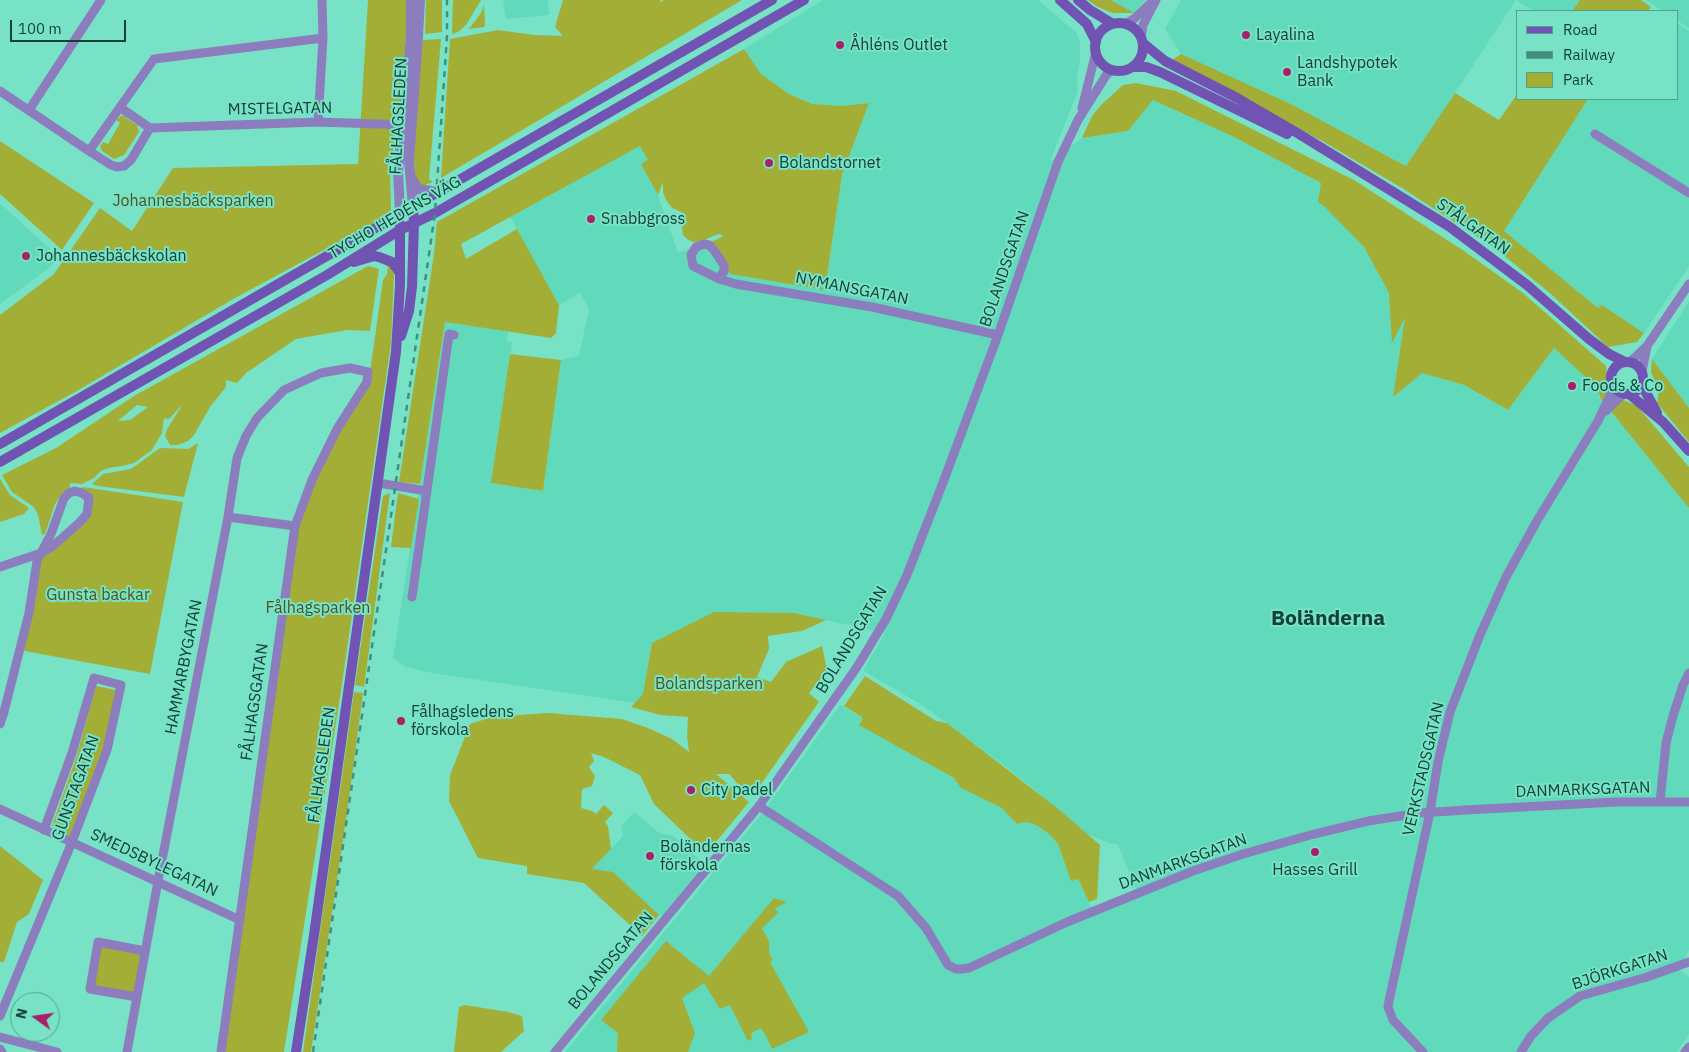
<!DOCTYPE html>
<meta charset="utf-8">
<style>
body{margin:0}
#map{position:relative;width:1689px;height:1052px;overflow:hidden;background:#78e2c7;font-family:"IBM Plex Sans",sans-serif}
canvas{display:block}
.legend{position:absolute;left:1516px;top:10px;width:162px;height:90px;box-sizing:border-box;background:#78e2c7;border:1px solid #4fa28d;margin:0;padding:6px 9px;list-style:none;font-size:15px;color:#124136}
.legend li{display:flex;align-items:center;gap:10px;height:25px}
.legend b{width:25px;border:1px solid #4fa28d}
.north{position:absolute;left:10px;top:992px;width:50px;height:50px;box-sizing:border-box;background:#78e2c7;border:1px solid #4fa28d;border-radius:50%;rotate:284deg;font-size:14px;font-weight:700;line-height:20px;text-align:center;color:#124136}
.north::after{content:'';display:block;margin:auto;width:18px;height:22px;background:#a82067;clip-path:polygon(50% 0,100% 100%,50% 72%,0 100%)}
.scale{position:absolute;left:10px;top:20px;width:116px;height:22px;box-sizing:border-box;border:2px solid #124136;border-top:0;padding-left:6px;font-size:15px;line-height:18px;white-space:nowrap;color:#124136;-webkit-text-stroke:4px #78e2c7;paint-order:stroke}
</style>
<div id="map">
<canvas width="1689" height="1052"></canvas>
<ul class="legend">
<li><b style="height:6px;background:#7053b3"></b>Road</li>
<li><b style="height:6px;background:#438f7c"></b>Railway</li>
<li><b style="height:14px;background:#a3ae37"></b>Park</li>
</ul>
<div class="north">N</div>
<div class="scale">100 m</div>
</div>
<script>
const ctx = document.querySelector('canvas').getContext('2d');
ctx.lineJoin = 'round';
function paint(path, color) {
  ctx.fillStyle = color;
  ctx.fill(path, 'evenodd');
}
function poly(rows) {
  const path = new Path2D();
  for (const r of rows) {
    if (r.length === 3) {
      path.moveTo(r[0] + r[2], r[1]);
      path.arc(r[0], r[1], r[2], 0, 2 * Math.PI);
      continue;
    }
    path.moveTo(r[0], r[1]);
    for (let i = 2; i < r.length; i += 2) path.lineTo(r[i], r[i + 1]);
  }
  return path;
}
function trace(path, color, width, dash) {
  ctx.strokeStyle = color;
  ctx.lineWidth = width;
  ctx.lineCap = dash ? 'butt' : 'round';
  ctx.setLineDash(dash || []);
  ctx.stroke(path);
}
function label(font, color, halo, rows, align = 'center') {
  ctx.font = font + ' "IBM Plex Sans",sans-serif';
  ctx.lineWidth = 4;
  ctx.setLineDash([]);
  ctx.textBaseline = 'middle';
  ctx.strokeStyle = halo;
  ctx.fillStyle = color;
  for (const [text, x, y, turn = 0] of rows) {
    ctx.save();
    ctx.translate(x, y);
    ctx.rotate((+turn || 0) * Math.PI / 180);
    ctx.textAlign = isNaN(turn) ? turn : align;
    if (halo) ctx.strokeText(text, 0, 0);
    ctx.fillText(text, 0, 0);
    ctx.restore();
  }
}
paint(poly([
 [503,0,548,0,549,15,506,19],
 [823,0,1038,0,1076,32,1080,43,1080,60,1077,78,1078,91,1050,161,1082,138,1128,131,1153,100,1232,136,1321,183,1436,254,1393,397,1422,373,1464,385,1508,410,1554,348,1597,388,1601,399,1689,508,1689,950,1679,969,1689,977,1689,1034,1677,1052,565,1052,764,811,840,705,863,718,859,724,954,778,961,788,1002,808,1017,824,1027,822,1036,825,1049,834,1058,844,1071,880,1078,879,1093,911,1138,893,1118,845,1106,842,1085,833,1023,780,940,718,917,702,864,671,864,669,885,633,794,613,652,643,643,694,635,703,432,673,406,667,393,658,445,322,508,331,507,341,512,342,491,483,543,491,561,360,579,356,589,309,580,293,559,305,510,217,640,146,649,160,642,164,658,195,678,253,710,242,825,290,842,175,869,103,842,106,812,104,789,94,761,74,744,49],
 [1111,0,1146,0,1134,13],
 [1181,0,1580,0,1572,11,1534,11,1516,0,1407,166,1293,105,1181,54,1165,29],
 [1646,0,1689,0,1689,28,1678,21,1678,11,1663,11],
 [1678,24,1689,31,1689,266,1644,333,1602,305,1598,308,1503,231,1588,99,1678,99],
 [0,203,50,249,54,262,48,269,0,304],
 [1689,301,1689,408,1652,359],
 [634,812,659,833,674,836,704,864,662,916,660,914,658,916,592,869,623,836,621,826]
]), '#61dabc');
paint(poly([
 [368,0,406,0,406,37,400,106,390,169,391,210,381,219,361,230,235,298,75,392,0,433,0,315,54,274,100,208,132,231,173,168,358,164],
 [426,0,442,0,442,32,425,34],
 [453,0,481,0,466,25,458,32,452,34],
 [563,0,660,0,661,2,664,0,742,0,441,178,450,39,498,30,534,35,563,36,555,27],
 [1088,0,1111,0,1134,13,1112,13,1096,6],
 [1580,0,1641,0,1651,7,1648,11,1572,11],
 [484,5,485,24,484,27,469,29,481,13],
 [441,39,429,179,433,182,422,186,415,182,414,155,421,40],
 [744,49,761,74,789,94,812,104,842,106,869,103,842,175,825,290,730,274,710,242,720,238,723,235,718,234,702,241,693,242,687,239,683,235,682,228,686,217,685,214,672,208,666,200,663,192,663,182,658,195,641,164,648,160,640,146,461,244,466,259,517,229,559,305,556,333,551,338,445,322,420,484,399,482,434,254,437,222],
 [1181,54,1293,105,1406,166,1455,93,1499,120,1518,93,1518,99,1588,99,1504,231,1598,308,1602,305,1644,333,1637,342,1608,347,1551,294,1496,249,1402,188,1324,142,1172,60],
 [1136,83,1176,91,1354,180,1464,251,1523,293,1606,366,1609,394,1637,406,1689,467,1689,508,1601,399,1597,388,1554,348,1508,410,1464,385,1422,373,1393,397,1405,318,1392,343,1389,293,1364,247,1325,207,1318,202,1321,183,1232,136,1153,100,1128,131,1082,138,1092,116,1101,105,1123,85],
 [122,115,137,125,139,132,124,155,114,159,102,151,100,146,103,142,108,144,120,123,116,120],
 [0,141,94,203,62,250,0,194],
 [387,262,394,274,391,343,341,691,284,1052,221,1052,295,526,312,480,370,372,383,280,387,274,388,267,385,264],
 [368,266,379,269,370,331,347,330,296,339,246,373,237,383,226,380,226,387,210,407,194,435,188,441,178,445,170,445,165,436,167,429,183,404,169,419,164,418,162,433,152,450,134,463,122,466,109,468,101,471,94,478,82,484,70,483,70,488,63,493,55,504,45,534,42,535,38,515,34,507,12,492,2,475,56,448,134,396],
 [137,405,148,407,130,420,118,421],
 [510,354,561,360,543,491,491,483],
 [1652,359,1689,408,1689,442,1657,403,1659,391,1651,372],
 [198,443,184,497,98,486,92,484,103,474,131,469,160,448,188,449],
 [0,479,10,495,29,508,24,514,0,522],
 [83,487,183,502,150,674,19,650,37,561,79,523,89,498,75,491],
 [390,493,364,687,355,685,383,496],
 [398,493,419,499,411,548,391,547],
 [714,612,794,613,826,620,802,631,768,636,769,649,757,677,771,682,786,662,822,646,827,670,809,693,819,702,754,794,737,783,729,774,716,774,749,802,706,854,654,804,640,775,604,757,591,753,594,761,589,767,595,776,592,786,582,789,581,808,592,811,596,814,604,805,613,813,605,822,608,826,611,849,592,869,613,872,659,915,642,936,584,883,527,874,527,866,478,858,449,801,450,775,470,724,492,717,548,713,622,719,648,728,672,739,689,752,687,736,688,717,660,715,631,707,643,694,652,643],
 [865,676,936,721,947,723,1057,808,1100,845,1097,899,1089,902,1078,879,1071,881,1058,844,1049,834,1036,825,1027,822,1017,824,1002,808,961,788,954,778,859,725,863,718,844,706],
 [96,686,116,690,104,749,71,837,52,826,77,755],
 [354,692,363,693,347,813,311,1052,303,1052],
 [0,846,43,880,29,914,17,922,4,962,0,962],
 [774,898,787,902,775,908,778,913,762,928,769,941,769,953,773,960,770,962,809,1032,772,1049,767,1038,761,1028,751,1033,752,1039,748,1041,730,1005,720,1009,704,983,682,998,695,1033,688,1052,617,1052,618,1033,601,1020,666,941,709,976],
 [98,942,145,951,137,997,90,989],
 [465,1005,508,1012,522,1016,524,1031,501,1052,454,1052,459,1007]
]), '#a3ae37');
trace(poly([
 [1125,24,1135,18,1152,2],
 [1141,38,1143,25,1156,0],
 [0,91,89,151,111,165,117,167,124,166,131,160,150,128,318,122,408,125],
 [121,108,150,128],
 [1082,108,1096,52],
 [29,110,101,0],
 [318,122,323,38,322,0],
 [1595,134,1689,193],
 [89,151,154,59,323,38],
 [719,279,724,271,724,265,713,249,709,245,704,244,696,247,691,255,693,266,719,279,736,284,872,307,998,335],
 [1630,362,1647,346,1689,284],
 [1642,371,1647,346],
 [1606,411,1623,394],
 [378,483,427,491],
 [228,517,295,526],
 [0,567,41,553,53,546,79,523,87,514,89,498,82,493,75,491,69,493,64,498,51,534,41,553,37,561,29,613,4,712,0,724],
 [412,597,449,334,454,335],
 [1660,802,1666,743,1673,716,1683,685,1689,673],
 [759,806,898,896,926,928,948,965,956,969,962,969,969,968,1067,922,1193,871,1243,854,1314,834,1368,821,1420,813,1465,810,1616,802,1689,802],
 [0,809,240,920],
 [137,997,90,989,98,942,145,951],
 [0,1016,72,842,107,750,121,685,94,678,72,753,44,830],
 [0,1037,57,1052],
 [0,1049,2,1052],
 [127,1052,158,881,228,517,237,458,246,436,257,418,284,390,321,373,350,368,368,372,367,382,337,429,312,480,295,526,221,1052],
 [555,1052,759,806,857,667,886,619,907,575,944,480,998,335,1058,162,1078,120,1107,74,1113,70],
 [1423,1052,1393,1020,1388,1007,1389,1001,1430,812,1438,762,1450,712,1480,635,1506,577,1538,519,1598,421,1614,387],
 [1521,1052,1531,1036,1548,1018,1580,996,1647,977,1689,962],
 [1685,1052,1689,1047]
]), '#8c7dbe', 9);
trace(poly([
 [412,179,418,189,437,192],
 [413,206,409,161,418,37,420,0],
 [400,213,398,171,411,37,411,0]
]), '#8c7dbe', 10);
trace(poly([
 [1060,0,1087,24,1096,42],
 [1078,0,1090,10,1113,24],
 [1119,47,24],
 [1143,43,1165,61,1237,98,1299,134,1450,227,1527,285,1589,339,1609,354,1625,362],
 [1133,67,1146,67,1160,72,1287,134],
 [354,262,374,256,379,257,392,262,400,273],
 [401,336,409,311,412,287,414,223,413,206],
 [1627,378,16],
 [1642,383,1644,389,1657,413],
 [1629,394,1663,422,1689,451],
 [0,444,772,0],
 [0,462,327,275,400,230,435,213,804,0],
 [296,1052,314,935,396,352,400,285,400,224]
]), '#7053b3', 10);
trace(poly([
 [313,1052,435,213,447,36,447,0]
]), '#438f7c', 2.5, [6, 6]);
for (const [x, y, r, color] of [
 [1246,35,5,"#a82067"],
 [840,45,5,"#a82067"],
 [1287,72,5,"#a82067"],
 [769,163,5,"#a82067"],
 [591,219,5,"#a82067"],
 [26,256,5,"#a82067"],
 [1572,386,5,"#a82067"],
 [401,721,5,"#a82067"],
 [691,790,5,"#a82067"],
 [1315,852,5,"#a82067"],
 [650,856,5,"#a82067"]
]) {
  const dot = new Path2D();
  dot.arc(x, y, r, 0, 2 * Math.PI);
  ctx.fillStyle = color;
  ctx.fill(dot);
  trace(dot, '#78e2c7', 2);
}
label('16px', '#124136', '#78e2c7', [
 ["Layalina",1256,35],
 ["Åhléns Outlet",850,45],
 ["Landshypotek",1297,63],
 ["Bank",1297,81],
 ["Bolandstornet",779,163],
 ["Snabbgross",601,219],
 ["Johannesbäckskolan",36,256],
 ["Foods & Co",1582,386],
 ["Fålhagsledens",411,712],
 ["förskola",411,730],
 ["City padel",701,790],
 ["Boländernas",660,847],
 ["förskola",660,865],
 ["Hasses Grill",1315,870,"center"]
], 'left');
label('16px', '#124136', '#78e2c7', [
 ["MISTELGATAN",280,109,-1],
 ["FÅLHAGSLEDEN",399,116,-87],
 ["TYCHO HEDÉNS VÄG",395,218,-30],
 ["STÅLGATAN",1473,227,35],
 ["BOLANDSGATAN",1005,269,-71],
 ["NYMANSGATAN",852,289,11],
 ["BOLANDSGATAN",852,640,-59],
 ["HAMMARBYGATAN",184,667,-79],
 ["FÅLHAGSGATAN",255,702,-82],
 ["FÅLHAGSLEDEN",322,765,-82],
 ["VERKSTADSGATAN",1424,769,-77],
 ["GUNSTAGATAN",76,788,-70],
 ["DANMARKSGATAN",1583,790,-2],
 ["DANMARKSGATAN",1183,862,-20],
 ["SMEDSBYLEGATAN",154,863,25],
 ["BOLANDSGATAN",611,961,-50],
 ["BJÖRKGATAN",1620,970,-18]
]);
label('16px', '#4e531f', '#78e2c7', [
 ["Johannesbäcksparken",193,201],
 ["Gunsta backar",98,595],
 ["Fålhagsparken",318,608],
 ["Bolandsparken",709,684]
]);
label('bold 21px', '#124136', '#78e2c7', [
 ["Boländerna",1328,619]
]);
</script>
